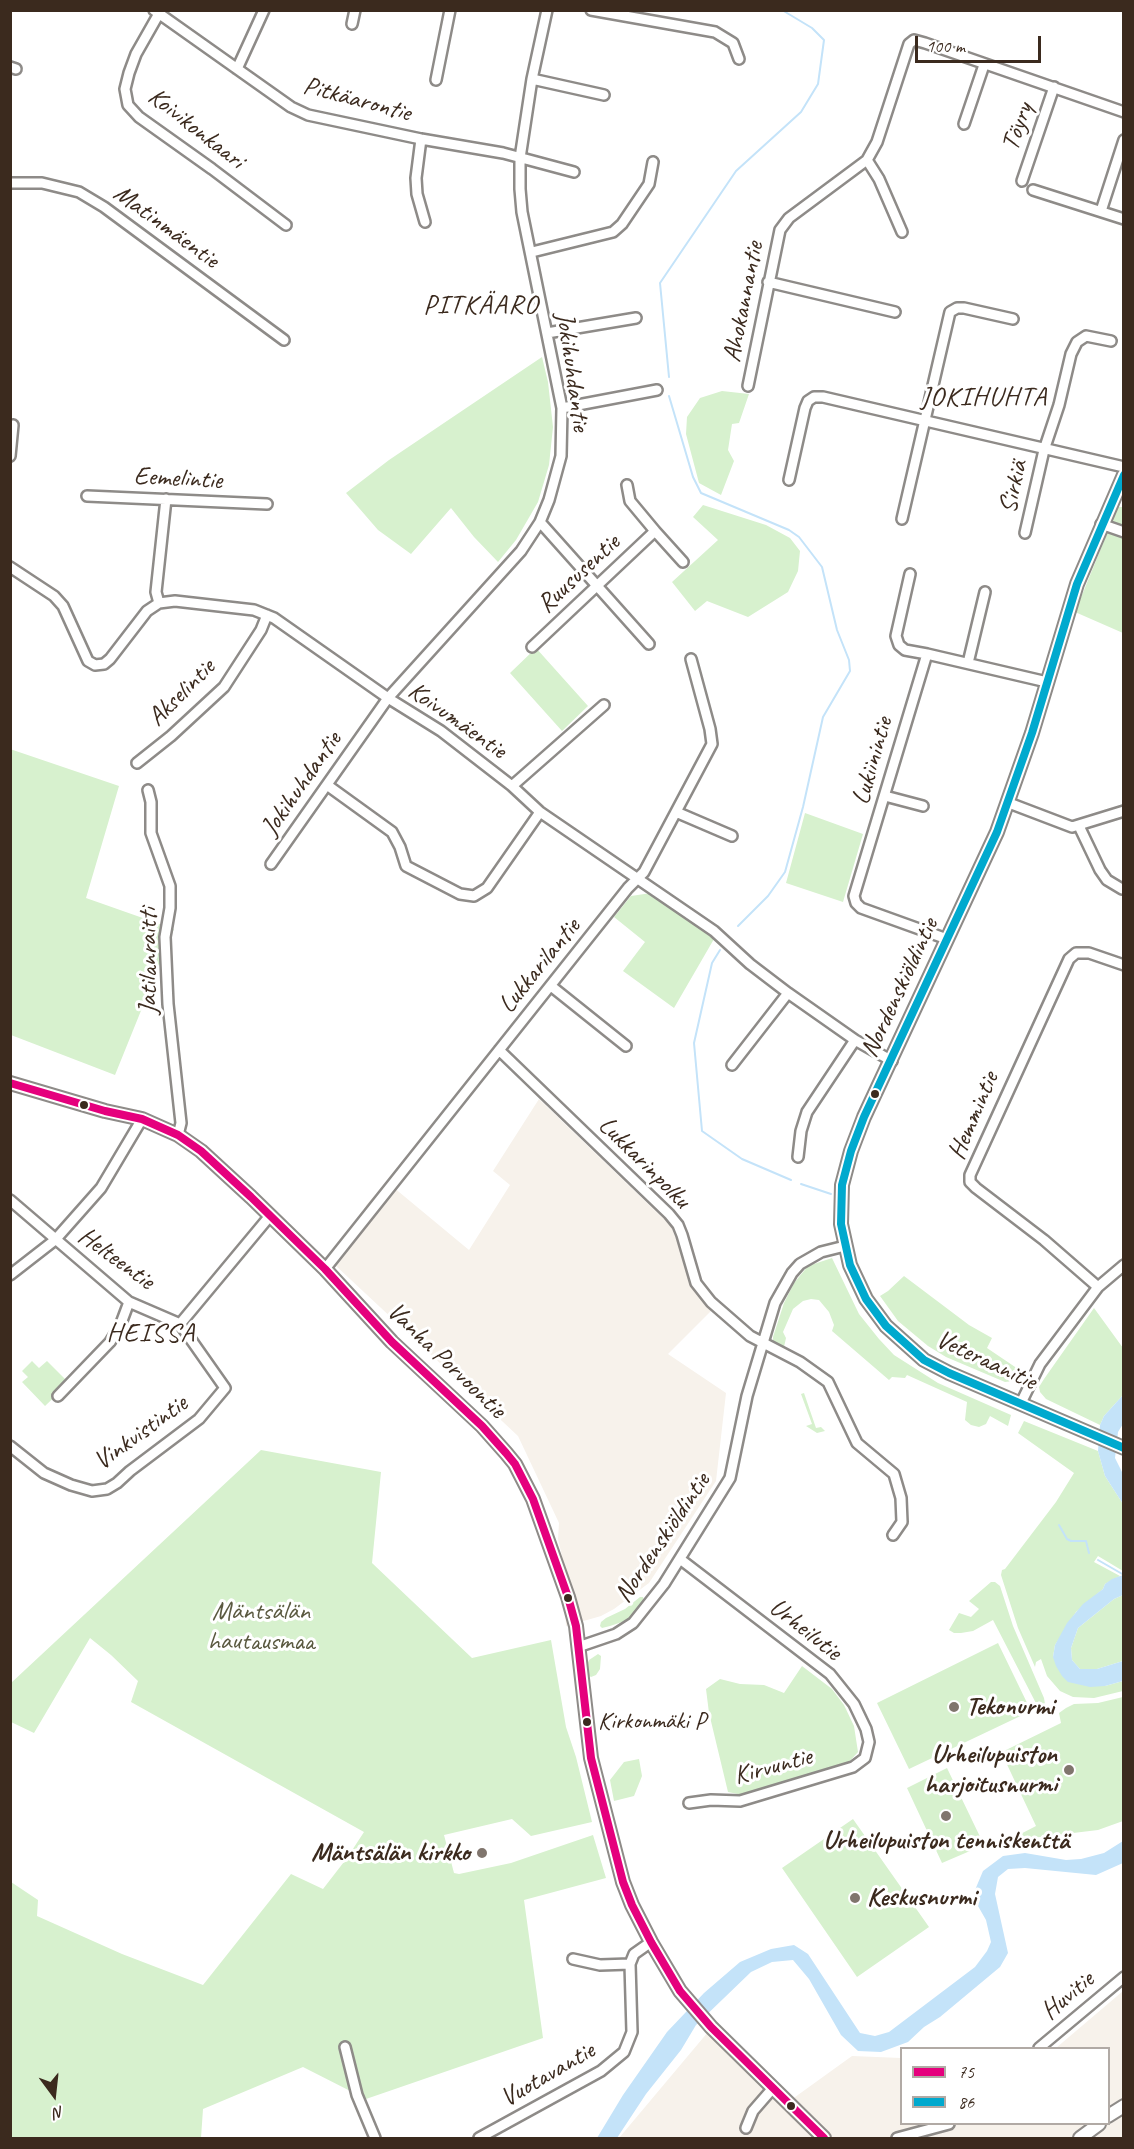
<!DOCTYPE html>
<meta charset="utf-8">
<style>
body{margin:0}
#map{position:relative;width:1134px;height:2149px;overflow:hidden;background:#fff;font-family:Caveat,sans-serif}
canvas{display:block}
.frame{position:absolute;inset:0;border:12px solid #3b2a1e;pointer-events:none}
.legend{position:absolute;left:900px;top:2047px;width:210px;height:78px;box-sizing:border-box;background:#fff;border:2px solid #b1aaa5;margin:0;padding:8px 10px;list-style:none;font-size:18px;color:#3b2a1e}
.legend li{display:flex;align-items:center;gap:12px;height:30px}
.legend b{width:30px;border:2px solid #b1aaa5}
.north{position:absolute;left:24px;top:2065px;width:60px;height:60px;-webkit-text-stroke:4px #fff;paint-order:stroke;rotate:165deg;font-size:16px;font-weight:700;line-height:24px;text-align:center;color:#3b2a1e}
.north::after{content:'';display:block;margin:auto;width:21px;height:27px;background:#3b2a1e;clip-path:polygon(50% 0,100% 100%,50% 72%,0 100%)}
.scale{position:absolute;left:915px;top:36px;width:126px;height:27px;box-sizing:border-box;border:3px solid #3b2a1e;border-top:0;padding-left:8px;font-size:18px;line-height:21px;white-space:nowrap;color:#3b2a1e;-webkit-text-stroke:4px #fff;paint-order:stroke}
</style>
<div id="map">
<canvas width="1134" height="2149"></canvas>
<div class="frame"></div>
<ul class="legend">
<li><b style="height:8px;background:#e5007d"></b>75</li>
<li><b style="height:8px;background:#00a9ce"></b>86</li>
</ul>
<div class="north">N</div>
<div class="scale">100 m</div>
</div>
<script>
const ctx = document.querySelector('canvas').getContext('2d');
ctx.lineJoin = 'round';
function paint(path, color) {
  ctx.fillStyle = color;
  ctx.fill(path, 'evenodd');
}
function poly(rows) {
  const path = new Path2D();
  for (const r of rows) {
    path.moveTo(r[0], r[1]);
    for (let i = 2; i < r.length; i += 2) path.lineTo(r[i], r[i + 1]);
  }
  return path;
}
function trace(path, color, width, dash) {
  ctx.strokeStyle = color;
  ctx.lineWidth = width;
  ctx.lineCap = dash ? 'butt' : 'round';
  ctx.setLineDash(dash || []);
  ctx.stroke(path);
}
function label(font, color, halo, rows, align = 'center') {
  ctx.font = font + ' Caveat,sans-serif';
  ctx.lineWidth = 6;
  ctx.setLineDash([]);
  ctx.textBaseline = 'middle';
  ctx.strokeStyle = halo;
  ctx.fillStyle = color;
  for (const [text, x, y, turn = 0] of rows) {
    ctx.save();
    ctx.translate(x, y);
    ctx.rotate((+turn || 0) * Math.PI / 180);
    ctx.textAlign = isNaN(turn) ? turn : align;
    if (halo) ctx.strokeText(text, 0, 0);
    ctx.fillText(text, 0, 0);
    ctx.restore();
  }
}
paint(poly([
 [539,1099,671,1226,694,1285,711,1311,668,1354,726,1393,716,1481,649,1583,614,1609,601,1616,566,1626,562,1556,558,1539,559,1523,518,1436,335,1265,367,1204,387,1182,469,1250,510,1185,493,1171],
 [1123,1991,1123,2138,619,2138,708,2032,784,2105,852,2056,901,2058,902,2124,1108,2124,1108,2048,1056,2048]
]), '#f7f2eb');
paint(poly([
 [542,357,548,382,553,427,549,465,538,502,516,540,498,562,474,537,451,508,411,554,378,530,346,493,389,460],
 [722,391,749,394,739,423,732,424,728,450,734,461,721,495,699,483,686,434,687,417,700,398],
 [703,505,766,525,790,538,800,551,798,571,788,592,748,617,707,601,695,611,672,582,718,540,693,517],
 [1118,507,1123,507,1123,633,1075,612],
 [536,648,588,706,562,731,510,673],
 [10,749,119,786,86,898,174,929,115,1075,11,1035],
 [805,813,863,834,843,902,786,883],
 [651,893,714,939,674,1008,623,971,645,942,614,917,631,896],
 [832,1258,859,1314,879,1339,894,1355,938,1383,1011,1415,1008,1426,990,1416,986,1424,979,1427,971,1425,965,1420,967,1402,907,1375,905,1378,892,1377,889,1380,832,1331,834,1325,829,1312,819,1300,811,1299,803,1301,793,1309,783,1332,786,1338,784,1347,777,1346,773,1342,773,1337,784,1303,794,1283,808,1266],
 [904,1276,969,1325,992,1338,987,1348,1024,1373,1014,1381,1005,1382,946,1357,928,1346,898,1321,880,1296,888,1291],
 [1094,1308,1123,1348,1123,1395,1104,1416,1100,1425,1046,1399,1040,1392,1039,1387,1044,1379],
 [32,1361,39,1368,47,1361,69,1383,45,1406,22,1382,28,1377,22,1371],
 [804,1393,816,1428,821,1427,825,1431,817,1433,806,1426,812,1424,801,1394],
 [1024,1421,1098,1451,1105,1476,1123,1504,1123,1571,1098,1556,1094,1562,1120,1576,1105,1584,1103,1589,1076,1612,1055,1645,1053,1657,1105,1686,1123,1681,1123,1691,1094,1698,1073,1697,1060,1691,1047,1676,1041,1659,1036,1662,1035,1667,1018,1628,1001,1575,1002,1570,1005,1569,1056,1502,1074,1473,1018,1433],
 [261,1450,381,1472,372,1563,472,1658,551,1640,566,1727,576,1757,592,1822,531,1836,512,1819,444,1835,454,1873,459,1874,511,1863,593,1835,606,1878,524,1900,543,2038,366,2099,303,2067,203,2109,201,2138,11,2138,11,1882,38,1900,37,1916,122,1954,203,1985,291,1874,323,1889,347,1858,364,1832,131,1702,138,1681,111,1655,90,1638,34,1733,11,1722,11,1683],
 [991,1582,995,1582,1000,1586,1013,1626,1044,1698,1045,1704,1040,1711,993,1620,973,1631,961,1633,954,1633,949,1630,959,1613,971,1617,979,1609,969,1601],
 [1123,1595,1123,1661,1097,1669,1080,1669,1072,1660,1071,1648,1078,1628,1114,1599],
 [640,1597,643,1597,644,1601,637,1612,625,1621,610,1626,602,1628,600,1626,601,1622,606,1618,625,1609],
 [998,1643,1031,1711,909,1769,877,1703],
 [598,1654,601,1656,600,1669,596,1675,591,1677,587,1674,586,1667,589,1660],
 [802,1666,832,1689,844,1705,854,1726,858,1752,849,1762,743,1795,728,1792,709,1713,706,1689,720,1679,740,1684,764,1685,784,1693],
 [1123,1697,1123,1821,1098,1830,1007,1841,1036,1826,1003,1756,1006,1750,1061,1723,1059,1713,1066,1708,1074,1704,1098,1703],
 [639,1759,642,1776,634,1796,614,1801,610,1780,624,1762],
 [947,1768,984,1845,942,1863,907,1788],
 [853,1819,929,1927,857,1977,782,1868]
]), '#d7f1ce');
paint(poly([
 [1123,1395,1123,1424,1118,1432,1115,1458,1123,1474,1123,1504,1105,1476,1098,1451,1100,1425,1104,1416],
 [1123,1575,1123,1595,1114,1599,1078,1628,1071,1648,1072,1660,1080,1669,1097,1669,1123,1661,1123,1681,1105,1686,1090,1687,1068,1682,1062,1676,1056,1666,1053,1657,1055,1645,1067,1623,1083,1604,1103,1589,1105,1584,1112,1579],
 [1123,1841,1123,1863,1096,1875,1025,1868,1008,1869,998,1877,995,1894,1008,1953,1000,1967,940,2017,924,2027,908,2042,881,2052,858,2051,841,2035,809,1979,793,1960,772,1962,751,1972,696,2025,681,2050,646,2094,617,2138,597,2138,623,2095,667,2032,704,1993,740,1962,771,1949,794,1945,808,1954,860,2033,875,2036,889,2032,975,1967,987,1951,991,1942,986,1920,978,1906,975,1890,983,1871,1003,1856,1025,1853,1066,1860,1081,1859,1104,1853]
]), '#c4e3f9');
trace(poly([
 [669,377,660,283,736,171,801,112,818,84,824,40,812,28,782,10],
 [669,396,693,477,701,493,789,530,799,537,822,567,837,630,849,660,850,671,823,717,803,807,785,872,768,896,738,926],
 [720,950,712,963,694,1043,702,1131,742,1159,791,1180],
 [801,1184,831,1194],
 [1059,1525,1067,1539,1071,1541,1086,1541,1089,1553],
 [1098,1560,1124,1575]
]), '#c4e3f9', 2);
const minor = poly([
 [154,10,291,107,308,115,421,139,503,153,574,172],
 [161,10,136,54,129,73,125,89,128,105,139,117,212,169,286,225],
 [591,10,715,32,733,43,739,59],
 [352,24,355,10],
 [10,67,16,69],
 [237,69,264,10],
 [532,79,604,95],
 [436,80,450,10],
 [964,124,984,65],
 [421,139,416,178,417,194,425,222],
 [867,160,879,179,902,232],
 [1022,181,1054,87],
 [10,183,42,183,79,192,104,207,284,340],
 [1033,190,1124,219],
 [1101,211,1124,140],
 [532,252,613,232,622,224,649,184,653,162],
 [768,282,895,312],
 [547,333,636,318],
 [748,386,780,230,789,218,867,160,877,142,909,44,914,40,925,43,1124,112],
 [562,408,657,390],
 [10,456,13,425],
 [789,480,805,408,808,401,814,397,823,397,1124,467],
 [627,485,630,501,655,531],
 [87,496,267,504],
 [902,519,950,312,957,308,964,308,1013,319],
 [540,522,649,644],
 [1101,524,1124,532],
 [1025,533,1044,450,1059,405,1071,354,1077,342,1086,336,1111,341],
 [10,567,54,596,63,606,88,661,95,665,104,664,110,659,147,611,159,603,175,601,254,610,274,618,388,698,441,731,512,786,540,812,714,931,750,964,788,993,855,1040,892,1061],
 [910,574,896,636,899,645,905,650,927,654],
 [159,603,156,592,166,499],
 [532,647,655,531,683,562],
 [968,663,985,592],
 [137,763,171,736,224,687,261,630,267,615],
 [327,785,392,832,400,847,406,866,460,894,474,896,487,888,540,812],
 [512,786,604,705],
 [148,790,151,802,151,833,170,886,170,908,165,937,168,1004,181,1123,178,1135],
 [885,796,923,806],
 [1009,803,1072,827,1124,811],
 [676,812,732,836],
 [1079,826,1100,870,1107,880,1122,889],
 [271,864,388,698,521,551,540,522,549,500,561,456,562,408,522,212,520,189,520,158,532,79,547,10],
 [947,939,861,908,856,903,854,896,927,654,1047,682],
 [551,986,626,1046],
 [499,1050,669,1214,678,1225,682,1235,696,1283,711,1302,750,1336,800,1362,828,1382,857,1443,894,1474,901,1498,902,1522,893,1535],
 [732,1065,788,993],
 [798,1157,801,1131,807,1112,855,1040],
 [10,1200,129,1302,180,1324,225,1388,199,1419,130,1471,117,1483,107,1489,92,1491,71,1485,44,1473,10,1446],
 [325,1269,628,888,644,872,712,744,710,729,691,659],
 [10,1275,55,1240,101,1188,142,1119],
 [1098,1287,1044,1240,976,1188,970,1182,970,1175,1069,959,1076,953,1089,953,1124,965],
 [180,1324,269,1217],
 [58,1396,110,1342,120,1326,129,1302],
 [1021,1403,1040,1364,1098,1287,1124,1265],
 [680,1559,830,1674,854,1704,866,1729,869,1742,865,1758,853,1767,740,1801,711,1800,689,1803],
 [578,1647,616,1634,633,1623,664,1584,730,1478,747,1396,775,1303,792,1273,800,1264,821,1252,845,1246],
 [573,1959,600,1965,630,1964],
 [345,2047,357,2095,375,2138],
 [1039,2048,1124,1977],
 [746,2128,753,2111,773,2088],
 [479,2138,601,2071,624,2052,632,2032,630,1964,634,1954,651,1942],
 [897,2138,949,2124]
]);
const major = poly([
 [1124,475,1077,584,1032,733,997,832,864,1117,851,1151,842,1185,841,1224,850,1265,866,1299,886,1326,924,1360,949,1373,1124,1448],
 [10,1083,105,1111,142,1119,178,1135,201,1151,251,1197,325,1269,392,1342,482,1426,506,1453,515,1464,533,1499,568,1597,576,1626,591,1758,623,1882,632,1905,651,1942,680,1991,711,2027,824,2138],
 [1108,2116,1124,2106],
 [1080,2138,1099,2124]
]);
trace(minor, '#8e8b88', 14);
trace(major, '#8e8b88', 16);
trace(minor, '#fff', 9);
trace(major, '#fff', 12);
trace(poly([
 [10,1083,105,1111,142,1119,178,1135,201,1151,251,1197,325,1269,392,1342,482,1426,506,1453,515,1464,533,1499,568,1597,576,1626,591,1758,623,1882,632,1905,651,1942,680,1991,711,2027,824,2138]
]), '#e5007d', 8);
trace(poly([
 [1124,475,1077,584,1032,733,997,832,864,1117,851,1151,842,1185,841,1224,850,1265,866,1299,886,1326,924,1360,949,1373,1124,1448]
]), '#00a9ce', 8);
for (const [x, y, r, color] of [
 [875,1094,5,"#3b2a1e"],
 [84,1105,5,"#3b2a1e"],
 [568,1598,5,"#3b2a1e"],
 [954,1707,6,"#80756d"],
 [587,1722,5,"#3b2a1e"],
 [1069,1770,6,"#80756d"],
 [946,1816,6,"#80756d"],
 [482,1853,6,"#80756d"],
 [855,1898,6,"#80756d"],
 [791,2106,5,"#3b2a1e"]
]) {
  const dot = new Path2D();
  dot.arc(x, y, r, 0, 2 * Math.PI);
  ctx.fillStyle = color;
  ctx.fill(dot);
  trace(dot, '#fff', 2);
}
label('24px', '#3b2a1e', '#fff', [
 ["Kirkonmäki P",598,1722]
], 'left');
label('26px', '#3b2a1e', '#fff', [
 ["Pitkäarontie",357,100,15],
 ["Töyry",1018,127,-71],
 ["Koivikonkaari",196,129,38],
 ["Matinmäentie",166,227,36],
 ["Ahokannantie",744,302,-79],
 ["Jokihuhdantie",572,372,82],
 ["Eemelintie",178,479,3],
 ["Sirkiä",1014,487,-77],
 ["Ruususentie",579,574,-43],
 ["Akselintie",182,693,-45],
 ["Koivumäentie",457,721,35],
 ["Lukiinintie",873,761,-74],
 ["Jokihuhdantie",302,784,-55],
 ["Jatilanraitti",149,961,-90],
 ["Lukkarilantie",540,966,-51],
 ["Nordenskiöldintie",900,988,-65],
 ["Hemmintie",974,1116,-67],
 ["Lukkarinpolku",644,1163,45],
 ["Helteentie",116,1259,36],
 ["Vanha Porvoontie",446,1361,44],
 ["Veteraanitie",986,1361,25],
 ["Vinkvistintie",141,1433,-36],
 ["Nordenskiöldintie",663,1538,-56],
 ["Urheilutie",805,1630,38],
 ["Kirvuntie",773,1767,-15],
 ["Huvitie",1068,1996,-40],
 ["Vuotavantie",548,2075,-30]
]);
label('26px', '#5a5940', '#fff', [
 ["Mäntsälän",261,1612],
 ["hautausmaa",261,1642]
]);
label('bold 26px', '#3b2a1e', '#fff', [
 ["Tekonurmi",966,1707],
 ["Urheilupuiston",1057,1755,"right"],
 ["harjoitusnurmi",1057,1785,"right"],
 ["Urheilupuiston tenniskenttä",946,1841,"center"],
 ["Mäntsälän kirkko",470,1853,"right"],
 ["Keskusnurmi",867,1898]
], 'left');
ctx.letterSpacing = '1.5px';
label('27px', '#3b2a1e', '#fff', [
 ["PITKÄARO",481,306],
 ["JOKIHUHTA",984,398],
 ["HEISSA",151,1334]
]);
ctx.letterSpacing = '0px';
</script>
